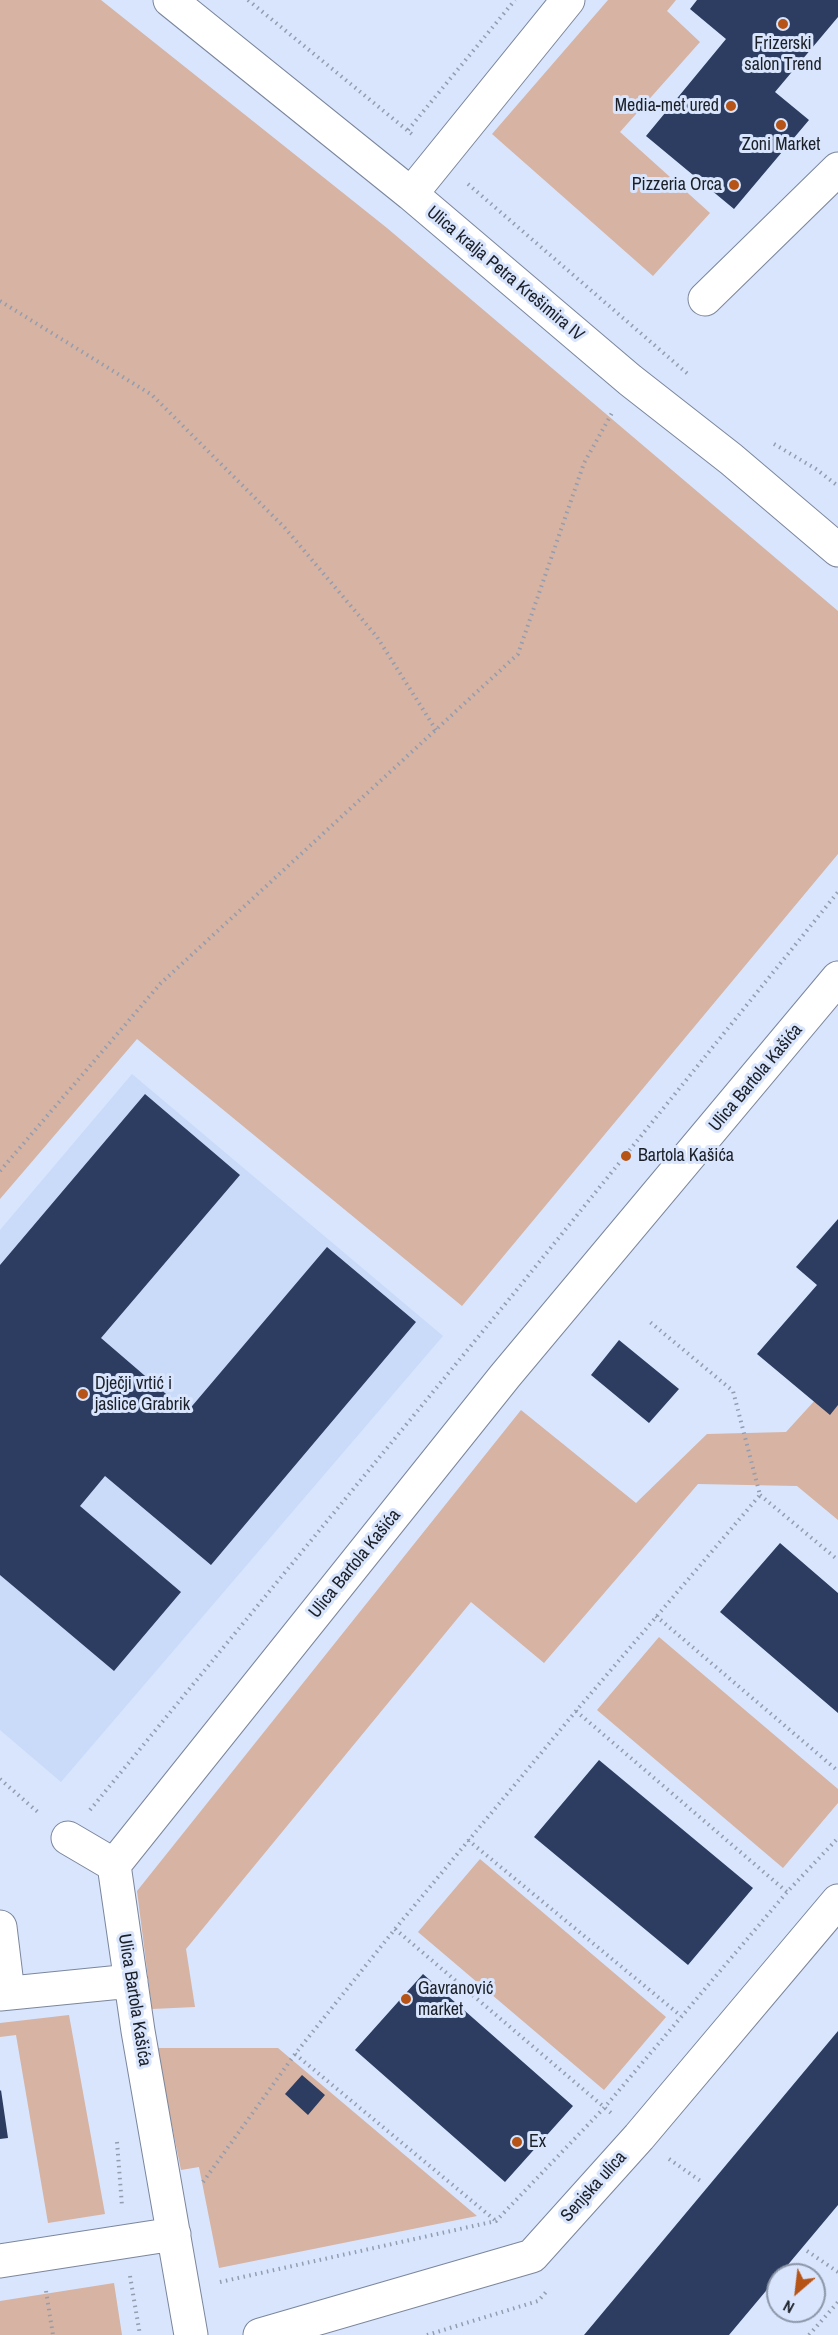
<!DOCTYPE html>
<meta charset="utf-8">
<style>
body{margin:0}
#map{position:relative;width:838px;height:2335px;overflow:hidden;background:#d8e5fd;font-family:"Archivo Narrow",sans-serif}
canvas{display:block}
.north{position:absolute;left:766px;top:2263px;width:60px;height:60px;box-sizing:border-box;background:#d8e5fd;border:2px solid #8c96a8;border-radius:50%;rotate:208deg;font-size:16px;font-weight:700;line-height:24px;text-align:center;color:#1b2028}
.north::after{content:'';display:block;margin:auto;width:21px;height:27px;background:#b55416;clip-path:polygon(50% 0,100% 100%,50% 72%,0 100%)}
</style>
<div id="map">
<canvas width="838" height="2335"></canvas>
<div class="north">N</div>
</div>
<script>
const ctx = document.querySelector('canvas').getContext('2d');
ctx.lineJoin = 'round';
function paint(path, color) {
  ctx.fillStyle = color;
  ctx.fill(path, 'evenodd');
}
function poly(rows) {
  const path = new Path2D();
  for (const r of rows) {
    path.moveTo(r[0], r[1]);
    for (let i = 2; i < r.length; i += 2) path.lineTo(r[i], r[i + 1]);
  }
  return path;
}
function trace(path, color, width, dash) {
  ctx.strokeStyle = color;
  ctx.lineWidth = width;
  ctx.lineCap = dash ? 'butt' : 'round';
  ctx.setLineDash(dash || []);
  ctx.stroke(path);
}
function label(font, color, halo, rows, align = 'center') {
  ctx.font = font + ' "Archivo Narrow",sans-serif';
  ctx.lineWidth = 6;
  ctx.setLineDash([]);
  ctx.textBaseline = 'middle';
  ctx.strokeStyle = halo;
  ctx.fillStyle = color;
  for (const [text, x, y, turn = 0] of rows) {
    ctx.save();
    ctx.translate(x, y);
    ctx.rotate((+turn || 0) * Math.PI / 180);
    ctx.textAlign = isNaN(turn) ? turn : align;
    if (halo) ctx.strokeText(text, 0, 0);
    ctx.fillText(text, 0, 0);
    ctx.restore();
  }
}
paint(poly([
 [132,1074,443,1336,61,1782,0,1730,0,1230]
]), '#cadaf9');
paint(poly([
 [0,0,101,0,387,228,838,611,838,854,462,1306,137,1039,0,1199],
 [608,0,676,0,667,11,700,42,620,132,710,213,653,276,492,134],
 [838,1375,838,1520,797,1486,698,1484,544,1663,471,1602,186,1949,195,2007,152,2009,137,1891,521,1410,636,1503,707,1434,786,1432],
 [659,1637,838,1789,838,1803,783,1868,597,1710],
 [480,1859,666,2017,604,2090,418,1932],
 [69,2015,105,2214,48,2223,16,2035,0,2037,0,2023],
 [156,2048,278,2048,477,2216,219,2268,199,2167,181,2170],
 [114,2283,122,2335,0,2335,0,2301]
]), '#d6b3a2');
paint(poly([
 [697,0,838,0,838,17,775,92,809,120,734,209,646,136,726,39,690,9],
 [145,1094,240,1175,101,1338,187,1412,327,1247,416,1322,211,1565,105,1476,80,1506,181,1592,114,1671,0,1575,0,1265],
 [838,1219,838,1405,830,1415,757,1354,817,1285,796,1267],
 [619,1340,679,1389,649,1423,591,1375],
 [780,1543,838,1593,838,1713,720,1612],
 [599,1760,753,1888,688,1965,534,1837],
 [423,1974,573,2106,505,2182,355,2050],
 [838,2031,838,2205,729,2335,584,2335],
 [302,2075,325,2095,308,2115,285,2094],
 [1,2090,8,2138,0,2139,0,2091]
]), '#2c3d61');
const minor = poly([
 [170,0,411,194,630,380,731,459,838,550],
 [411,194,568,0],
 [705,299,838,169],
 [68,1838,114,1865],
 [0,1927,8,1993],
 [0,1994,131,1981],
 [0,2261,174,2234],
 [191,2335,138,2031,114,1865,505,1376,838,978],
 [260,2335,532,2256,639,2137,838,1901]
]);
trace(minor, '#7b869c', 35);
trace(poly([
 [248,0,413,135],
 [408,130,515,0],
 [468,184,689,375],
 [0,301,152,395,285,528,377,637,436,730],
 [774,444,816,469,838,486],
 [0,1171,160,984,518,654,584,463,612,413],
 [760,1495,838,1560],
 [656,1616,838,1771],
 [576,1711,787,1892],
 [0,1779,40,1814],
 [90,1810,515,1292,838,892],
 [468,1840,681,2016],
 [395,1929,611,2113],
 [295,2054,496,2221],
 [117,2142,122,2206],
 [669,2159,702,2182],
 [203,2182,295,2054,395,1929,576,1711,760,1495,733,1391,650,1322],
 [807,2251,838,2272],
 [130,2276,140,2335],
 [220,2282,496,2221,604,2108,787,1892,838,1838],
 [46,2291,53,2335],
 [427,2335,538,2301,546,2292],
 [809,2335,838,2302]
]), '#939daf', 4, [1.5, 4.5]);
trace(minor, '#fff', 33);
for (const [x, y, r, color] of [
 [783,24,6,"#b55416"],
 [731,106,6,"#b55416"],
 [781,125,6,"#b55416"],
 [734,185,6,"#b55416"],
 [626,1156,6,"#b55416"],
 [83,1394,6,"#b55416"],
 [406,1999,6,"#b55416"],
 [517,2142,6,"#b55416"]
]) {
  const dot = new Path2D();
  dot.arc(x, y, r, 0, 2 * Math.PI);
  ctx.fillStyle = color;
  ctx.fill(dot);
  trace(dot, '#d8e5fd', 2);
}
label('18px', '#1b2028', '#d8e5fd', [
 ["Frizerski",783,44,"center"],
 ["salon Trend",783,65,"center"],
 ["Media-met ured",719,106,"right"],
 ["Zoni Market",781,145,"center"],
 ["Pizzeria Orca",722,185,"right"],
 ["Bartola Kašića",638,1156],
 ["Dječji vrtić i",95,1384],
 ["jaslice Grabrik",95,1405],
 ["Gavranović",418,1989],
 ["market",418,2010],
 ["Ex",529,2142]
], 'left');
label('18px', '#1b2028', '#d8e5fd', [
 ["Ulica kralja Petra Krešimira IV",505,274,40],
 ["Ulica Bartola Kašića",756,1078,-50],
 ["Ulica Bartola Kašića",355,1564,-51],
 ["Ulica Bartola Kašića",134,2000,81],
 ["Senjska ulica",594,2187,-48]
]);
</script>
